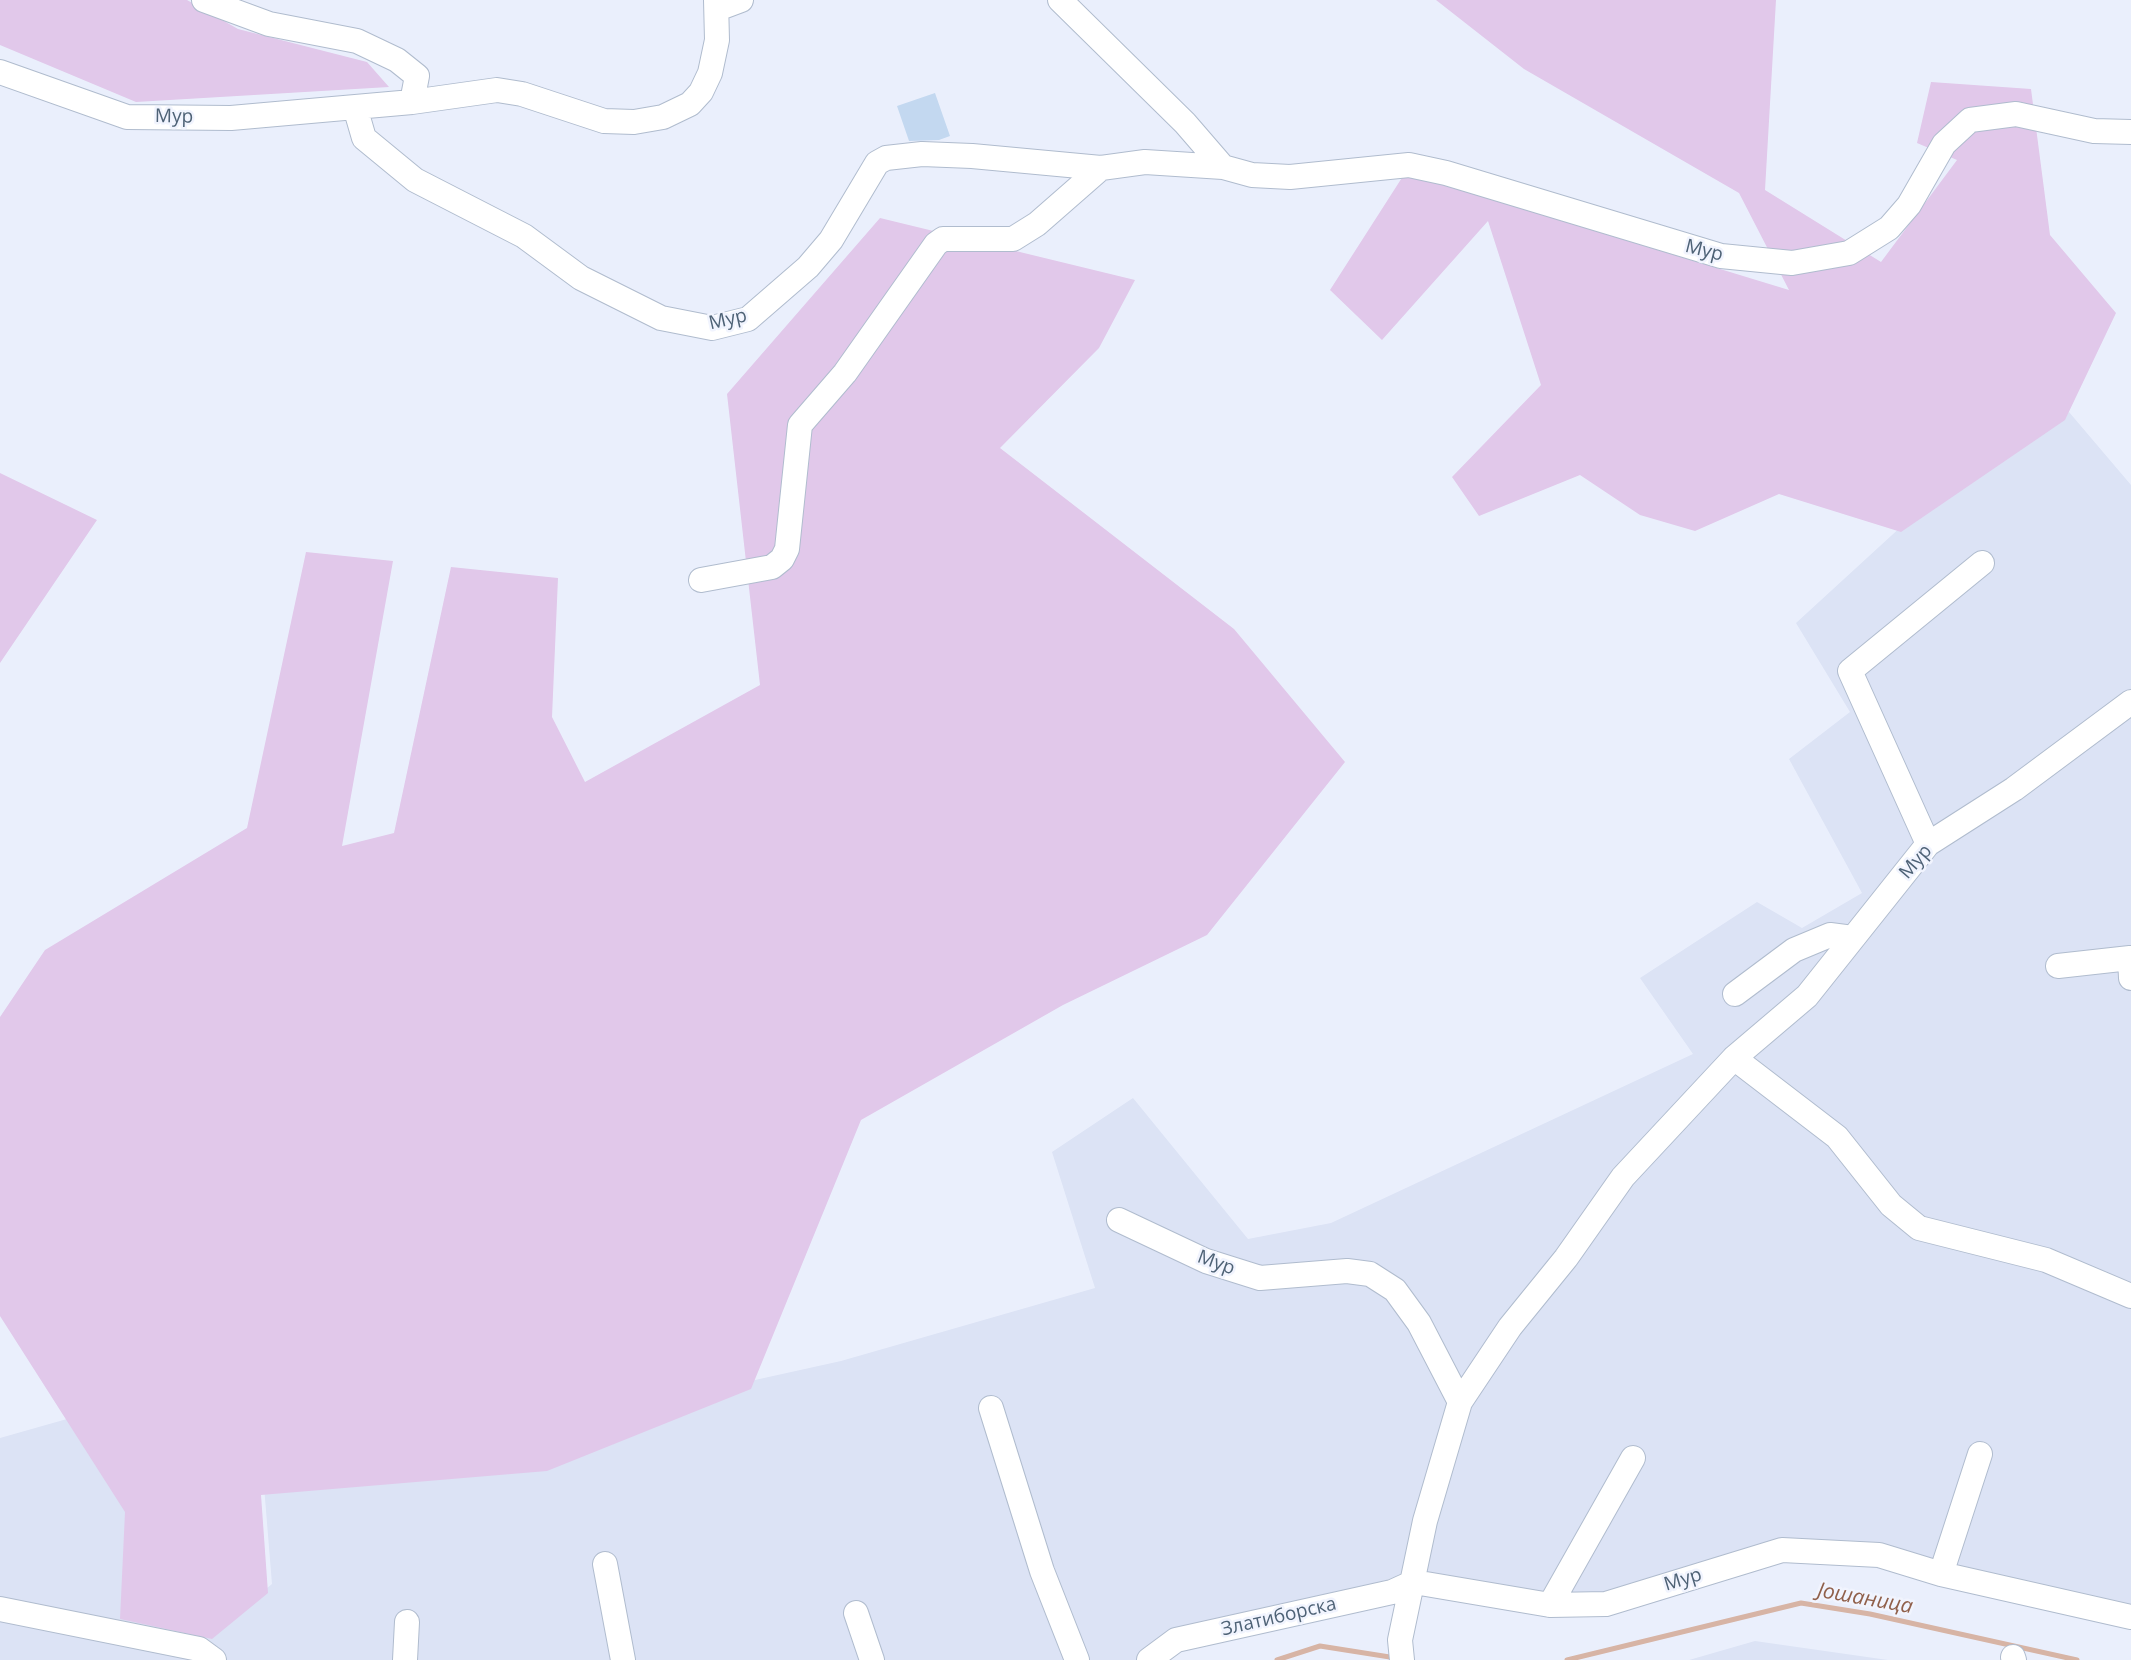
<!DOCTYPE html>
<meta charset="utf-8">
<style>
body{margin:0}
canvas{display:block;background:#eaeffc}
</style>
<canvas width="2131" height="1660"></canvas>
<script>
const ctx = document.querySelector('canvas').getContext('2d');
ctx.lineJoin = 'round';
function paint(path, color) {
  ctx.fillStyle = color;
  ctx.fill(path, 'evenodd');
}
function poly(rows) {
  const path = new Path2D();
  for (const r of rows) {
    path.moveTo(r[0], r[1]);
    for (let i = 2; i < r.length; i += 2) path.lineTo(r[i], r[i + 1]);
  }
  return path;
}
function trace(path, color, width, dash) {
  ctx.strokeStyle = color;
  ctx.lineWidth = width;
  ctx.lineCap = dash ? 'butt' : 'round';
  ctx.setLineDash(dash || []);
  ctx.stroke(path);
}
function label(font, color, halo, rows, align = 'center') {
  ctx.font = font + ' "Open Sans",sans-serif';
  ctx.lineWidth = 5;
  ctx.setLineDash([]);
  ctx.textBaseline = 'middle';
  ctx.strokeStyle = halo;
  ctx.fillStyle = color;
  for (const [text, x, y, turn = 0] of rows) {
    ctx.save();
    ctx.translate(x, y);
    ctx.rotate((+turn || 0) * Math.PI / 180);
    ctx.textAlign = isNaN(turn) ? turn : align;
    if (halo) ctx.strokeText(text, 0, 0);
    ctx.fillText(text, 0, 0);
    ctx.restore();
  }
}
paint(poly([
 [2069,412,2131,485,2131,1607,1786,1541,1610,1595,1554,1597,1416,1572,1297,1604,1141,1660,0,1660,0,1438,74,1417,216,1630,272,1584,264,1486,551,1463,755,1380,841,1361,1095,1288,1052,1152,1133,1098,1248,1239,1331,1223,1693,1054,1640,978,1757,902,1802,928,1862,893,1789,759,1850,712,1796,623,1904,524],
 [1755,1641,1888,1660,1689,1660]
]), '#dce3f5');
paint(poly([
 [0,0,187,0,238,29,367,62,389,87,136,102,0,45],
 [1436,0,1776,0,1765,190,1881,262,1957,160,1917,143,1931,82,2031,89,2050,235,2116,313,2065,420,1901,532,1779,494,1695,531,1640,515,1580,475,1479,516,1452,477,1541,385,1488,221,1382,340,1330,290,1405,173,1789,290,1739,193,1524,69],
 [880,218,1135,280,1099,348,1000,448,1234,629,1345,762,1207,935,1063,1005,861,1120,751,1389,547,1471,261,1495,268,1593,212,1639,120,1619,125,1512,0,1316,0,1017,45,950,247,828,306,552,393,561,342,846,394,833,451,567,558,578,552,717,585,782,760,685,727,394],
 [0,473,97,520,0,663]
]), '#e1c8ea');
trace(poly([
 [1277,1660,1320,1646,1396,1658],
 [1567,1660,1801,1603,1870,1614,2077,1660]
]), '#d7b4a5', 5);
paint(poly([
 [935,93,950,136,939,140,909,141,897,106]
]), '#c3d8f0');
const minor = poly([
 [204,0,269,24,357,41,397,60,417,76,412,102],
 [1060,0,1185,123,1223,167],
 [717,9,741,0],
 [0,72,127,117,231,118,412,102,497,90,522,94,604,121,634,122,663,117,690,104,701,92,710,73,717,40,716,0],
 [355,107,364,138,415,180,524,236,581,278,661,318,712,328,748,319,808,267,831,240,877,163,886,158,922,154,972,156,1101,168,1145,162,1223,167,1252,175,1290,177,1409,165,1446,173,1721,256,1792,263,1849,253,1889,228,1909,205,1944,144,1970,120,2016,114,2094,131,2131,132],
 [701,580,772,567,782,559,787,549,800,425,845,373,936,244,943,239,1013,239,1037,224,1101,168],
 [1928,844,1850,671,1982,563],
 [2058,966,2130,958,2131,978],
 [1735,994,1794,950,1830,935,1853,938],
 [1734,1058,1837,1137,1891,1205,1919,1228,2046,1260,2131,1296],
 [1119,1220,1206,1261,1260,1278,1347,1271,1370,1274,1395,1290,1419,1323,1460,1402],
 [991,1408,1042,1571,1077,1660],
 [605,1564,623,1660],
 [1941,1574,1980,1454],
 [1414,1582,1550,1605,1606,1604,1782,1550,1879,1555,1941,1574,2131,1617],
 [1550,1605,1633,1458],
 [0,1609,199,1649,214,1660],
 [856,1613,872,1660],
 [2013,1657,2014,1660],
 [405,1660,407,1622],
 [1149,1660,1176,1640,1392,1592,1414,1582],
 [1402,1660,1400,1640,1425,1521,1460,1402,1510,1327,1566,1258,1623,1177,1734,1058,1807,996,1928,844,2014,789,2131,702]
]);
trace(minor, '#b0bcce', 26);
trace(minor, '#fff', 24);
label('19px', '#4e6276', '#f1f4fe', [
 ["Мур",174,117,1],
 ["Мур",1704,251,14],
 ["Мур",728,320,-13],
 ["Мур",1916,862,-49],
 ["Мур",1216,1263,20],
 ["Мур",1683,1580,-17],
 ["Златиборска",1279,1617,-13]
]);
label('italic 21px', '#90604b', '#f1f4fe', [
 ["Јошаница",1865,1599,10]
]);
</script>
